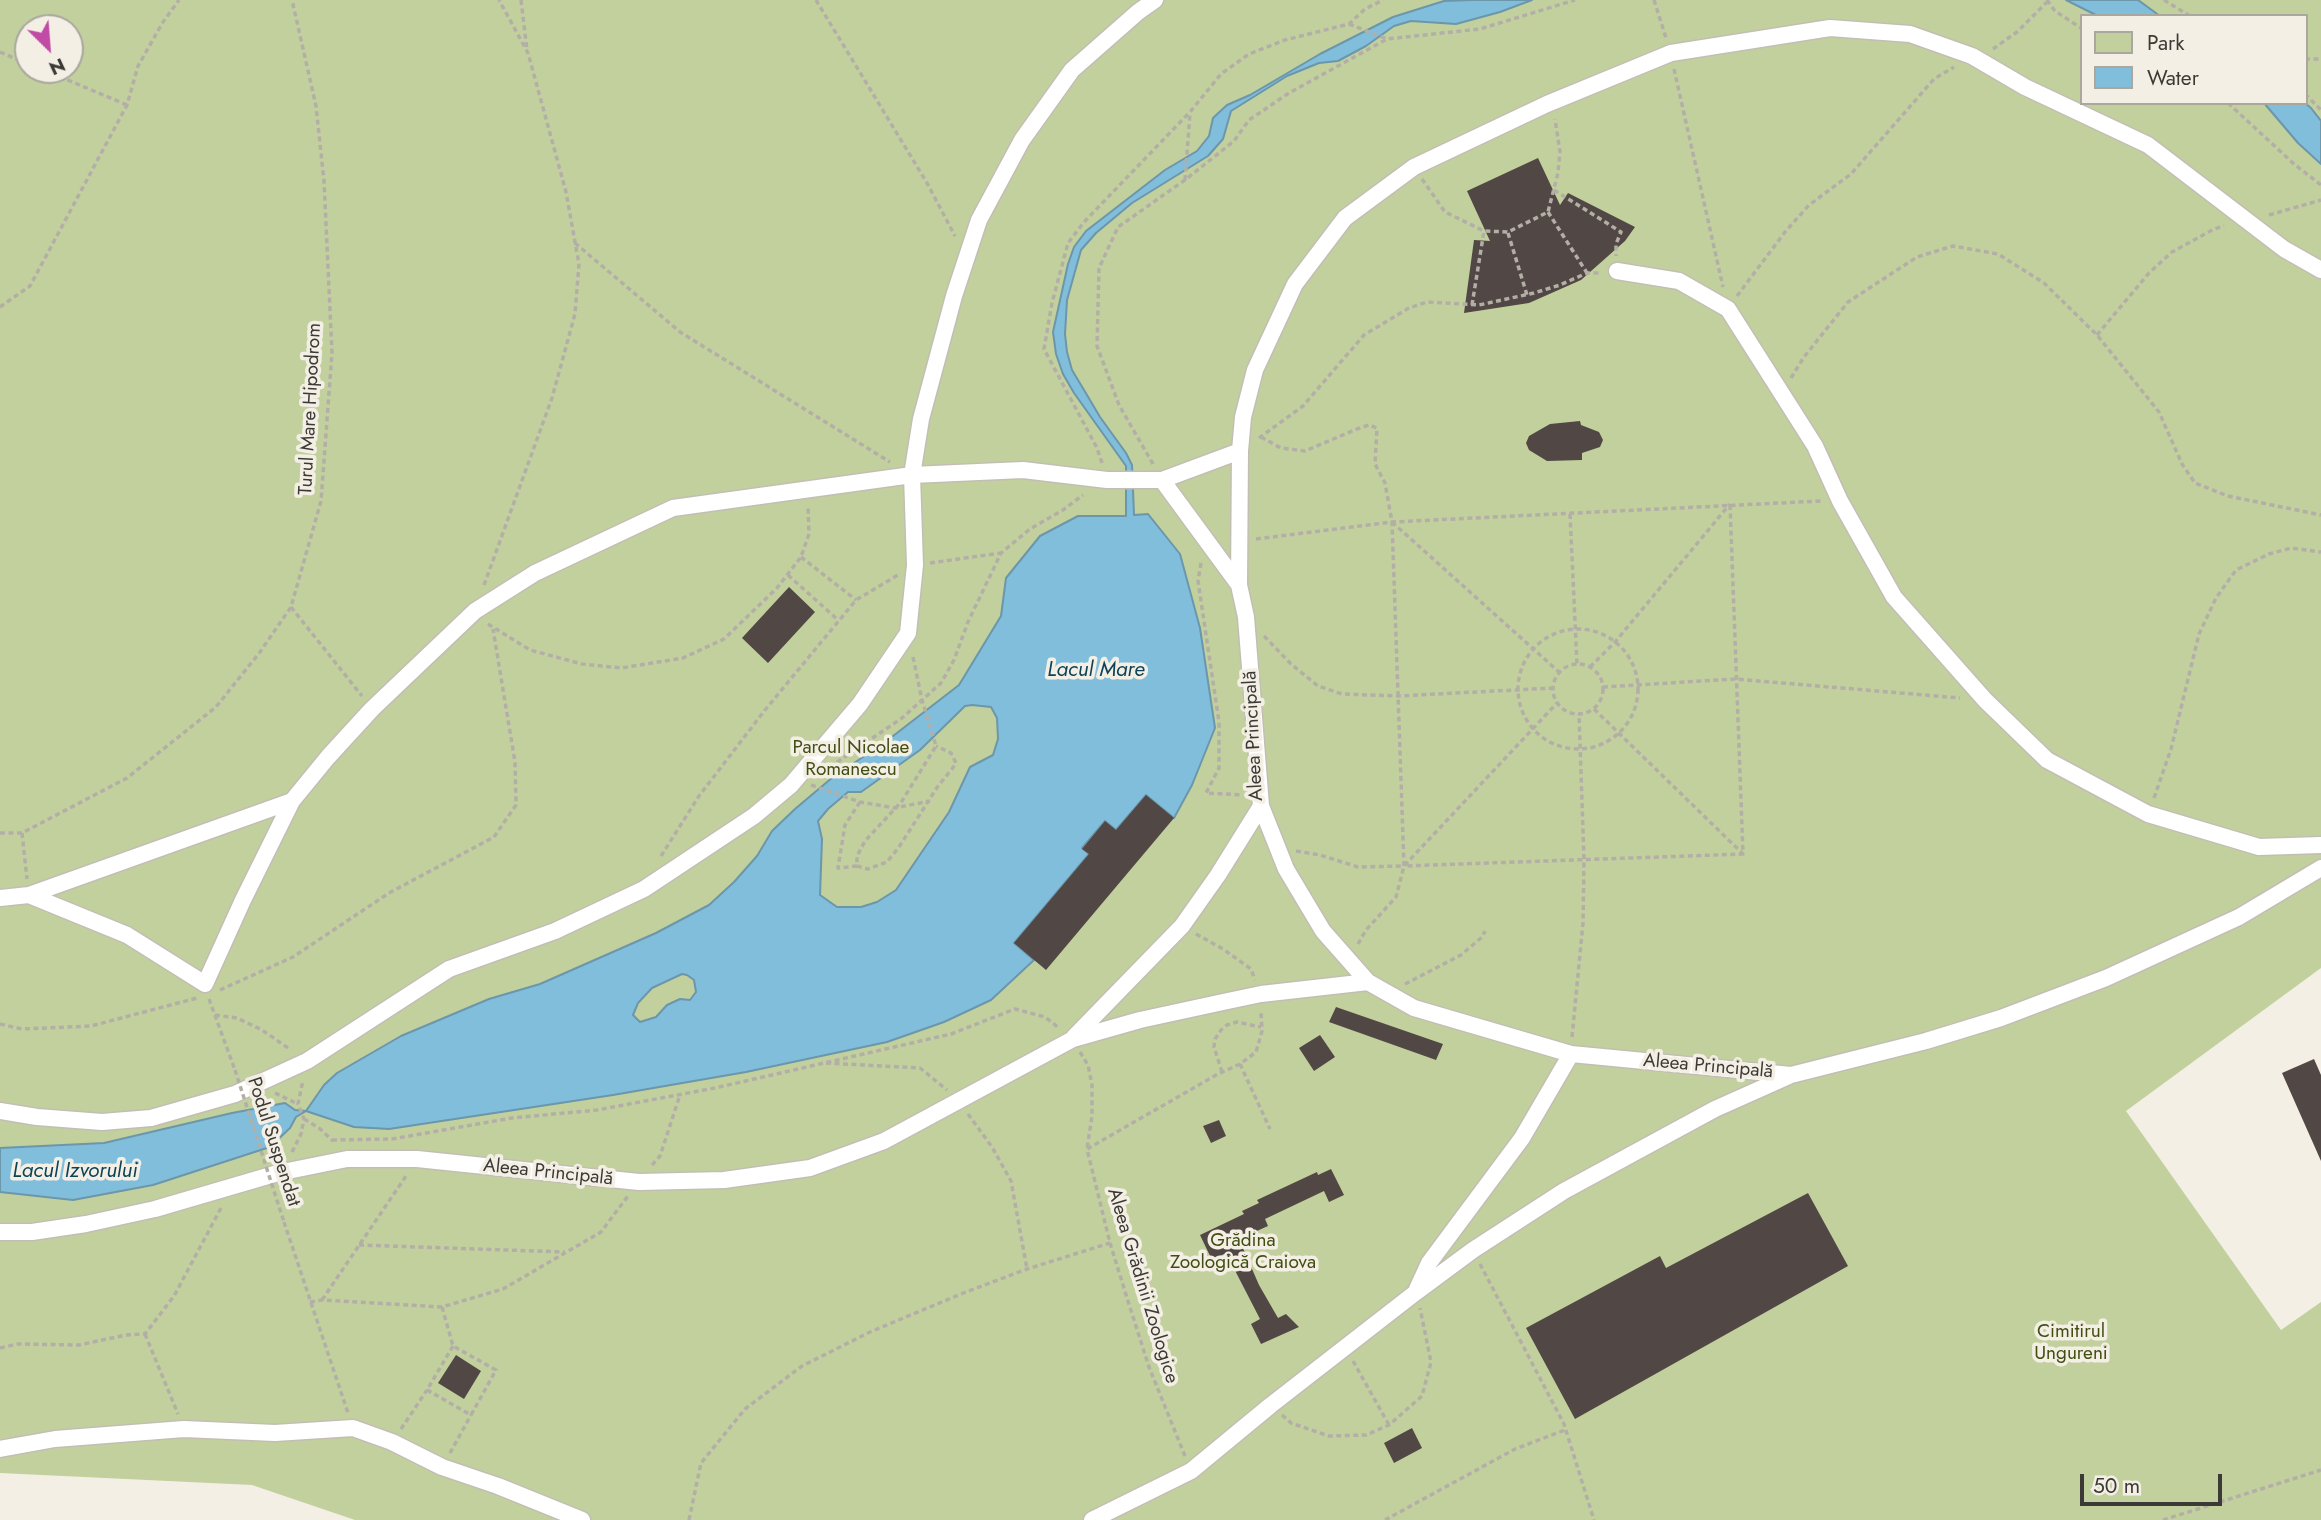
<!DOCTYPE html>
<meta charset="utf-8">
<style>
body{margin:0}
#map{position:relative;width:2321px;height:1520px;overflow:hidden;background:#f4efe5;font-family:Jost,sans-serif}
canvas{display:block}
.legend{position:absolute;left:2080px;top:14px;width:228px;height:91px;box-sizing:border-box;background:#f4efe5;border:2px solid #aaa79f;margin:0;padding:9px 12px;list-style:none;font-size:21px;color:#3c3a36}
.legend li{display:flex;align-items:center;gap:14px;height:35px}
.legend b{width:35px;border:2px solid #aaa79f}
.north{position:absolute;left:14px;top:14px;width:70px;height:70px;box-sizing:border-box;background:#f4efe5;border:2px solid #aaa79f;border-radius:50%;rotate:155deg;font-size:19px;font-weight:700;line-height:28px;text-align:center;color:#3c3a36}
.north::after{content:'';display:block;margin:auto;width:24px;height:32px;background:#c04ca5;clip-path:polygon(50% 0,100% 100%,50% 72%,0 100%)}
.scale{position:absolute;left:2080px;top:1474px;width:142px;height:32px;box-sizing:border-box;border:4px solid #3c3a36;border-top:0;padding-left:9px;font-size:21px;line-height:24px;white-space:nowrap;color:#3c3a36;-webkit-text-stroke:5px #f4efe5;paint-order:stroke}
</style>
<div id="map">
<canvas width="2321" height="1520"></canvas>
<ul class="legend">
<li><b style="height:19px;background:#c2d09e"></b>Park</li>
<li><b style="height:19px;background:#80bedc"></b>Water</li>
</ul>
<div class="north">N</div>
<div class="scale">50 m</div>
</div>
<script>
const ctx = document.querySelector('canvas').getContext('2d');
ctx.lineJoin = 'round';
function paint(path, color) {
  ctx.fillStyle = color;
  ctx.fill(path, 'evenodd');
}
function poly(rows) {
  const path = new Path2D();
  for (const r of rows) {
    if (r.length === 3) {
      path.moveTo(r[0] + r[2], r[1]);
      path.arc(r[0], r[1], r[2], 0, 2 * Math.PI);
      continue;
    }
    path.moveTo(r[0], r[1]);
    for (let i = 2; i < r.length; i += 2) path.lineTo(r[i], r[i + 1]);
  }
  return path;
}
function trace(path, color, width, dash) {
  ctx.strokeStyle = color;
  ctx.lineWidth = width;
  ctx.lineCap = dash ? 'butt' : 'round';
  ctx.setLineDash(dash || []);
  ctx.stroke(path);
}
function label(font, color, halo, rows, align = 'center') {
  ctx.font = font + ' Jost,sans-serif';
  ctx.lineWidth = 7;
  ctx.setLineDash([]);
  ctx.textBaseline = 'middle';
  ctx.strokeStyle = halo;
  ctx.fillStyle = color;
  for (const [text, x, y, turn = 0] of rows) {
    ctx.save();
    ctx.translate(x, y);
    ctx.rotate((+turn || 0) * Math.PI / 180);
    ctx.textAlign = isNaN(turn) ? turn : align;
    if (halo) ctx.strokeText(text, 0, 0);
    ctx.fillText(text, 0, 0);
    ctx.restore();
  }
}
paint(poly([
 [0,0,2321,0,2321,968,2126,1111,2281,1330,2321,1302,2321,1520,355,1520,252,1485,0,1473],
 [2081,16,2305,16,2305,103,2081,103],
 [28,28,70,28,70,70,28,70]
]), '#c2d09e');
const water = poly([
 [1472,0,1532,0,1500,12,1456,24,1411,21,1394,26,1366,46,1338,61,1319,63,1287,76,1231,111,1223,139,1208,156,1132,203,1096,233,1081,250,1067,300,1065,334,1067,352,1072,370,1087,395,1100,417,1126,453,1132,465,1134,515,1148,514,1180,554,1200,628,1215,728,1192,785,1174,818,1146,795,1116,830,1105,821,1082,848,1089,854,1014,943,1034,960,991,1000,944,1022,887,1042,746,1072,613,1095,389,1129,354,1127,306,1111,296,1117,290,1128,270,1147,153,1185,73,1200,0,1192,0,1148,104,1143,232,1113,285,1103,295,1110,306,1111,324,1085,337,1073,401,1036,489,999,540,984,656,933,709,905,734,882,757,856,772,831,795,809,833,777,884,743,959,685,1001,616,1006,578,1040,536,1078,516,1126,516,1126,466,1074,393,1063,374,1056,354,1053,332,1068,264,1074,247,1086,231,1165,170,1197,151,1209,136,1213,118,1227,105,1250,95,1320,54,1393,17,1444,1,1472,0],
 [972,705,991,707,997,718,998,739,993,755,970,767,949,812,896,890,877,902,861,907,837,907,820,895,822,839,818,821,828,809,848,792,861,792,920,750,965,706,972,705],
 [682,974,687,975,694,980,696,992,690,1000,680,999,667,1005,656,1017,640,1022,633,1015,638,1003,652,988,682,974],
 [2066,0,2138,0,2160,16,2098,16,2066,0],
 [2264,103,2305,103,2311,108,2321,121,2321,164,2298,143,2264,103]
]);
paint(water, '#80bedc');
trace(water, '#6c96aa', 2);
paint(poly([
 [1538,158,1560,205,1568,193,1635,227,1625,241,1581,280,1529,303,1464,313,1474,240,1490,241,1467,191],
 [1580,421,1581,425,1599,432,1603,440,1600,447,1582,453,1582,460,1547,461,1529,450,1526,443,1529,436,1550,424],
 [789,587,815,612,768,663,742,638],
 [1146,795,1174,818,1046,970,1014,943,1089,854,1082,849,1105,821,1116,830],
 [1336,1007,1443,1044,1436,1060,1329,1022],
 [1320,1035,1335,1057,1314,1071,1299,1048],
 [2314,1059,2321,1075,2321,1161,2282,1073],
 [1219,1120,1226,1136,1211,1143,1203,1126],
 [1331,1169,1344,1195,1329,1202,1324,1191,1265,1219,1268,1226,1239,1239,1259,1285,1278,1318,1286,1314,1299,1327,1261,1344,1251,1324,1260,1319,1226,1253,1212,1260,1200,1235,1244,1214,1242,1211,1259,1203,1257,1200,1317,1172,1318,1175],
 [1808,1193,1848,1266,1575,1419,1526,1328,1660,1256,1666,1268],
 [456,1355,481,1371,464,1399,438,1383],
 [1412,1428,1422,1448,1394,1463,1384,1443]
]), '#514744');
const pedestrian = poly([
 [1617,271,1679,281,1728,309,1815,446,1840,501,1894,597,1985,700,2047,760,2148,814,2259,847,2321,845],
 [1162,480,1239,585],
 [1261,806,1286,869,1323,931,1368,982],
 [29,895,292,801],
 [0,898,29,895,127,935,205,984,243,900,292,801,328,757,372,709,475,611,535,573,673,508,912,475,1023,470,1107,480,1162,480,1240,451],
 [1074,1037,1182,926,1218,875,1261,806,1246,617,1239,585,1240,451,1243,417,1255,370,1295,284,1345,218,1414,167,1547,104,1671,53,1830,28,1910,34,1972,56,2025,87,2148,145,2284,249,2321,270],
 [0,1111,37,1117,102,1122,151,1118,235,1094,307,1061,449,969,555,931,644,889,754,816,791,785,860,704,908,633,915,565,912,475,921,419,954,296,979,220,1022,140,1072,70,1138,12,1155,0],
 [0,1232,32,1232,86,1224,155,1209,278,1173,347,1159,417,1159,639,1182,724,1180,810,1168,884,1141,1073,1039,1140,1020,1223,1002,1261,994,1368,982,1414,1008,1571,1054,1791,1075,1926,1041,2001,1018,2106,978,2239,917,2321,868],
 [1417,1289,1429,1263,1522,1138,1571,1054],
 [0,1449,55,1439,184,1429,275,1433,353,1428,392,1442,442,1467,498,1486,582,1520],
 [1092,1520,1191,1471,1271,1405,1415,1293,1473,1250,1564,1191,1715,1109,1789,1076]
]);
trace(pedestrian, '#c3beb4', 19);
trace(poly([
 [521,0,527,50],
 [816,0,927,183,955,236],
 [1654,0,1666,38],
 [2047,0,2055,11,2081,28],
 [2164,0,2190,16],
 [1349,24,1387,39],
 [1993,49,2017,32,2049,0],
 [0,52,28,64],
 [2305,59,2321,59],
 [1674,69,1723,287],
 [44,70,127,105],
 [2305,94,2321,110],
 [2228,103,2294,164,2321,185],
 [1422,179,1445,212,1484,231,1508,232,1548,212,1558,173,1560,152,1555,119],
 [1185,180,1190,114],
 [1554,190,1621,232,1616,244,1616,256],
 [1548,212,1587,273],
 [2269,215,2321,200],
 [1508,233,1527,295],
 [575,243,680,332,890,462],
 [1737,296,1785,232,1809,205,1851,174,1934,79,1954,67],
 [1472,305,1484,231],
 [0,307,30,286,127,105,138,66,163,22,179,0],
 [2097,335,2149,273,2172,252,2214,229,2224,226],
 [1791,378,1804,357,1848,302,1917,257,1953,246,1998,254,2044,283,2097,335,2159,412,2182,464,2195,483,2228,496,2321,515],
 [1261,437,1281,448,1305,451,1357,429,1369,425,1377,428,1375,464,1385,483,1392,522,1404,866,1743,854,1730,504],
 [1259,438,1303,406,1364,335,1409,308,1427,302,1479,305,1534,293,1560,285,1587,273,1601,273],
 [1102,463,1097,448,1044,349,1052,303,1068,243,1084,222,1190,112,1221,74,1249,54,1285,40,1349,24,1365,9,1383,0],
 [1153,464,1119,405,1097,346,1099,268,1118,227,1185,180,1234,141,1249,120,1289,93,1387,39,1480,29,1575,0],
 [1570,514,1577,664],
 [1392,522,1559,672],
 [1256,539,1392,522,1821,501],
 [801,557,856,600],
 [930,563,1001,553],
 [1201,563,1198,581,1219,722,1219,768,1206,793,1243,795],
 [788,575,838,620],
 [484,585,552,398,575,314,579,264,566,192,528,53,499,0],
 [291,607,362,696],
 [488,624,530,650,582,664,621,668,683,658,724,639,777,588,801,557,809,534,808,506],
 [1578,689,60],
 [1264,636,1291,664,1318,686,1342,694,1398,696,1553,688],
 [913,657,922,700,936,746,902,801,865,841,857,856,857,866,868,869,887,862,899,847,938,786,952,769,956,763,951,753,936,746],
 [1578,689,25],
 [1590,667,1615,642,1730,504],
 [1603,687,1735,679,1960,698],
 [1594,709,1743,854],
 [830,767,902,718,941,683,954,660,968,622,1001,553,1030,529,1063,510,1083,495],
 [811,785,860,802,895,808,930,801],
 [2154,798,2171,749,2199,634,2216,598,2236,570,2269,554,2291,548,2321,552],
 [0,833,22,833,127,778,216,707,260,652,291,607,321,501,332,353,324,181,316,106,292,0],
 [22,833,27,879],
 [1296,851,1320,855,1358,867,1404,866],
 [661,856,699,796,765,710,856,600,898,575],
 [857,866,838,868,845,825,860,802],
 [1196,934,1223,949,1251,969,1255,980],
 [1358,944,1366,930,1396,897,1404,866,1557,703],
 [1405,984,1461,955,1482,937,1485,931],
 [220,990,293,957,389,893,494,837,516,805,515,762,493,629],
 [209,999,235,1070],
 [215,1015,237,1018,262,1030,291,1050],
 [0,1024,22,1029,91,1026,197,998],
 [1572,1037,1583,923,1584,860,1579,714],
 [1080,1052,1088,1065,1092,1085,1092,1116,1087,1149],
 [826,1063,920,1068,947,1090],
 [1240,1064,1270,1129],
 [1222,1072,1214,1047,1215,1039,1221,1030,1227,1025,1237,1022,1261,1027],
 [275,1093,298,1104],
 [968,1114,992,1147,1011,1181,1027,1269],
 [304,1119,319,1128,333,1141],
 [332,1140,392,1139,512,1118,597,1110,715,1088,951,1034,1015,1009,1045,1017,1059,1028],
 [292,1152,301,1134,304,1119,298,1104,303,1080],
 [652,1165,660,1156,680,1095],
 [284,1222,348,1413],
 [359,1245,565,1252],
 [1480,1264,1564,1424,1594,1520],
 [322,1300,406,1176],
 [310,1302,322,1300,442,1307,503,1289,601,1232,628,1196],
 [442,1307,453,1346,496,1370,471,1415,427,1390,453,1346],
 [145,1334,178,1414],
 [0,1348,18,1344,79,1345,126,1335,145,1334,174,1296,221,1208],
 [1353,1361,1389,1425],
 [1282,1415,1291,1423,1329,1436,1366,1435,1389,1425,1422,1396,1431,1362,1420,1308],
 [401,1429,427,1390],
 [450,1453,471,1415],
 [1185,1456,1149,1367,1127,1298,1110,1243,1087,1149,1218,1074,1240,1064,1256,1052,1262,1031,1261,1011],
 [689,1520,701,1463,745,1409,802,1366,870,1332,961,1294,1027,1269,1110,1243],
 [1385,1520,1515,1449,1565,1430],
 [2163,1520,2321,1470]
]), '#b3afa7', 3.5, [5, 3.5]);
trace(pedestrian, '#fff', 16);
trace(poly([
 [235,1070,284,1222]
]), '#b3afa7', 3.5, [5, 3.5]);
label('19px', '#3c3a36', '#f4efe5', [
 ["Turul Mare Hipodrom",311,409,-87],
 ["Aleea Principală",1254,736,-93],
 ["Aleea Principală",1708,1067,5],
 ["Podul Suspendat",273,1142,72],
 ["Aleea Principală",548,1173,6],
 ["Aleea Grădinii Zoologice",1142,1286,73]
]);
label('19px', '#424e11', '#f4efe5', [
 ["Parcul Nicolae",851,748],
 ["Romanescu",851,770],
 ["Grădina",1243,1241],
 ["Zoologică Craiova",1243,1263],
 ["Cimitirul",2071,1332],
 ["Ungureni",2071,1354]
]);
label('italic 21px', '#0d4257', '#f4efe5', [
 ["Lacul Mare",1096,671],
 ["Lacul Izvorului",75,1172]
]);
</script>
